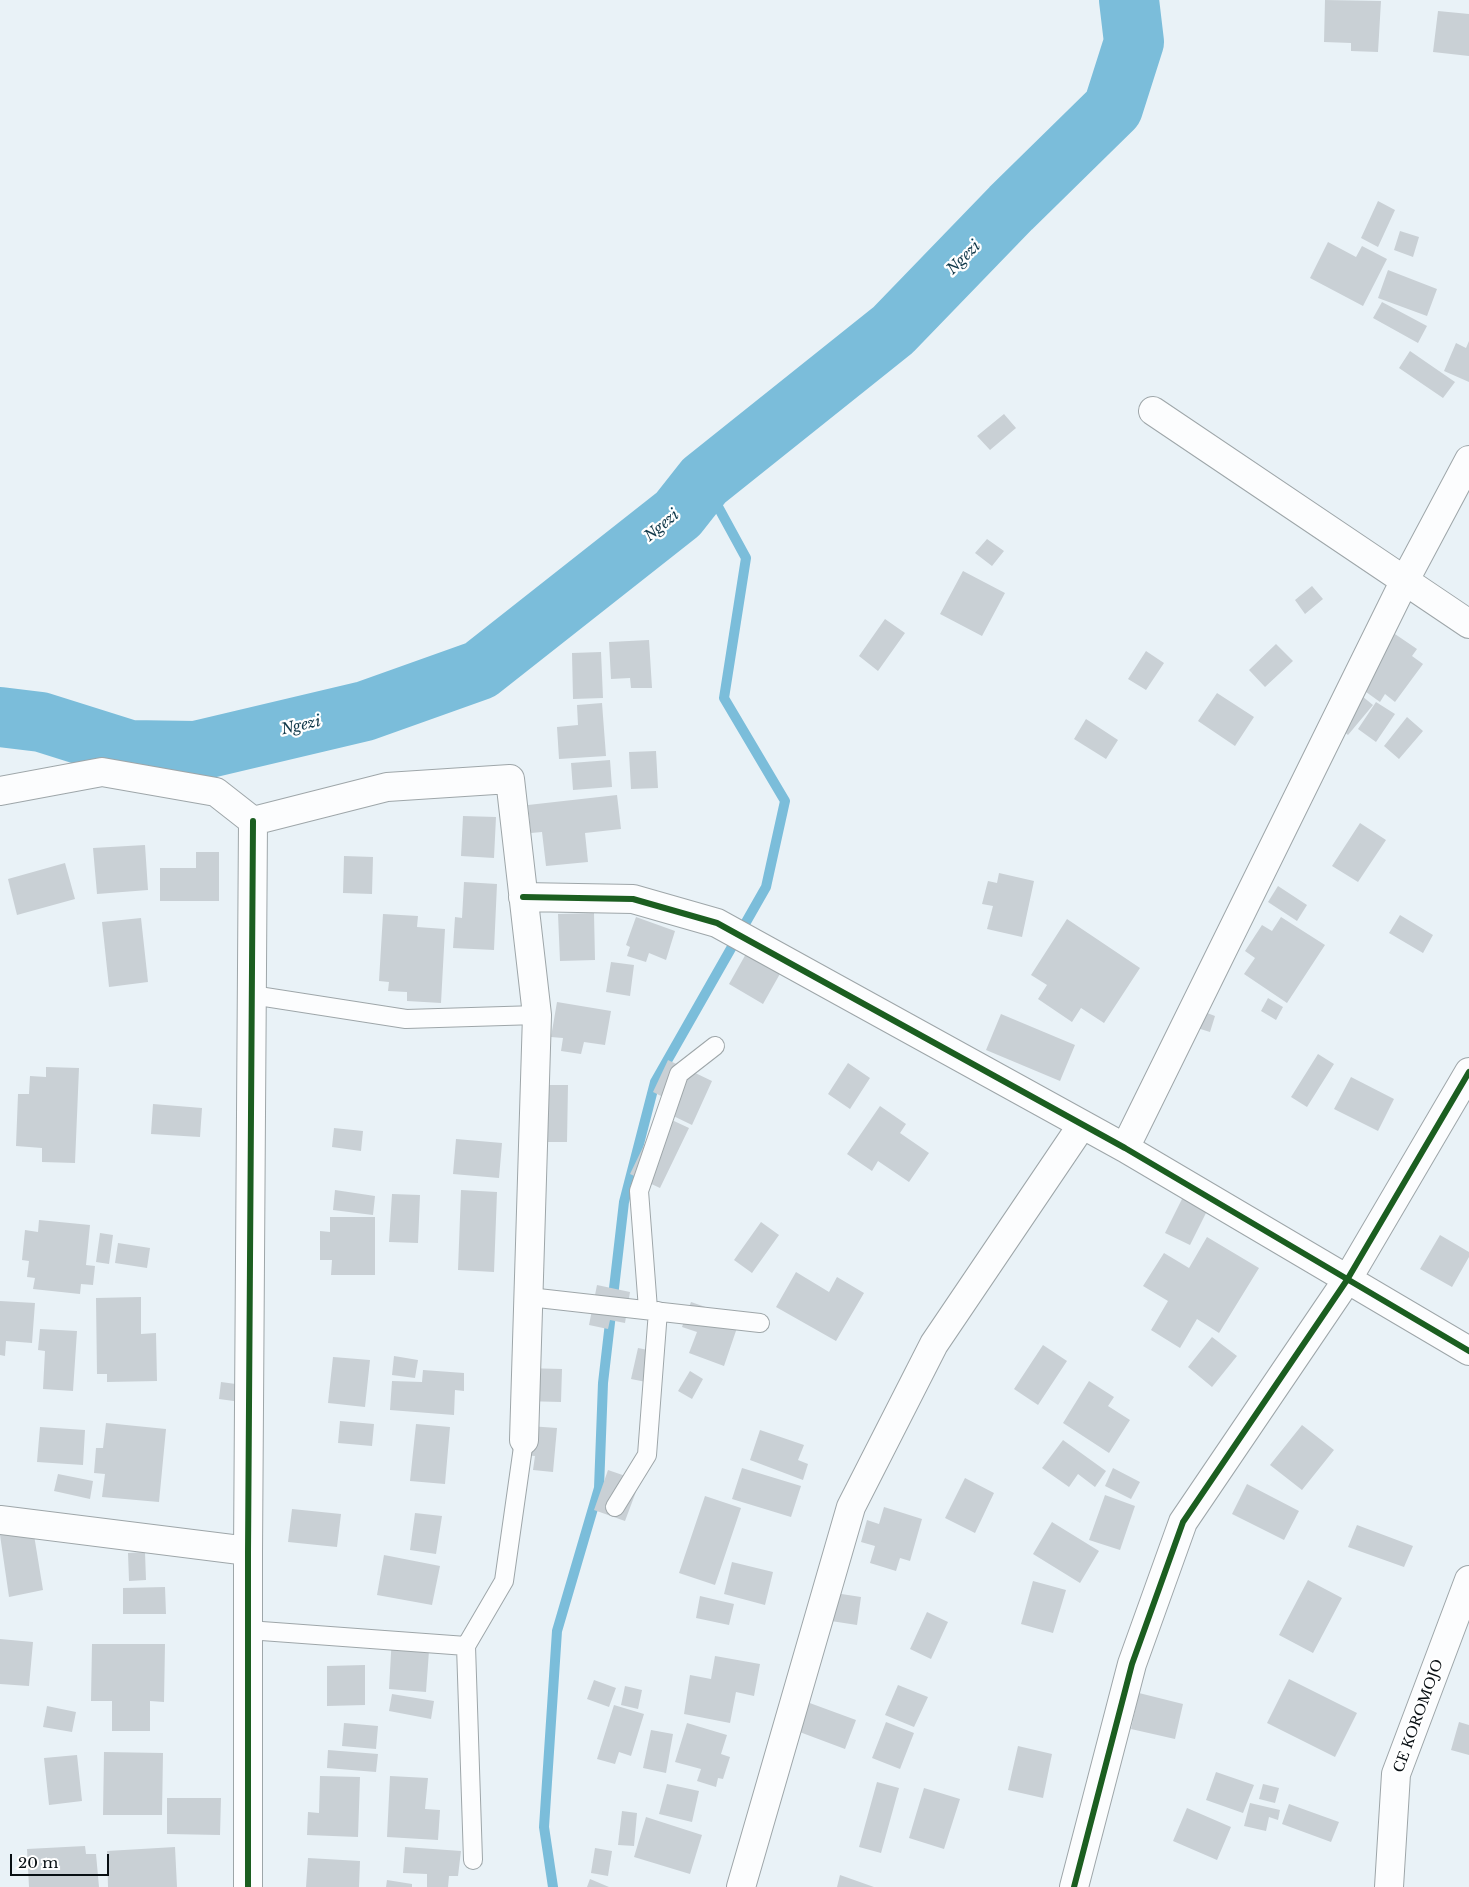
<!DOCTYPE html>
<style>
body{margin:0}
#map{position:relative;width:1469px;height:1887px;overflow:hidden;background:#e9f2f7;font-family:"Libre Baskerville",serif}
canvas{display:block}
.scale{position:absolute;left:10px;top:1854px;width:99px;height:22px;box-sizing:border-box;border:2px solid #080f13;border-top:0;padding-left:6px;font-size:15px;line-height:18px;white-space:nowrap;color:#080f13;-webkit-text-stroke:4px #fff;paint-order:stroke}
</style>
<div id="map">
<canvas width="1469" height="1887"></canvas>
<div class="scale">20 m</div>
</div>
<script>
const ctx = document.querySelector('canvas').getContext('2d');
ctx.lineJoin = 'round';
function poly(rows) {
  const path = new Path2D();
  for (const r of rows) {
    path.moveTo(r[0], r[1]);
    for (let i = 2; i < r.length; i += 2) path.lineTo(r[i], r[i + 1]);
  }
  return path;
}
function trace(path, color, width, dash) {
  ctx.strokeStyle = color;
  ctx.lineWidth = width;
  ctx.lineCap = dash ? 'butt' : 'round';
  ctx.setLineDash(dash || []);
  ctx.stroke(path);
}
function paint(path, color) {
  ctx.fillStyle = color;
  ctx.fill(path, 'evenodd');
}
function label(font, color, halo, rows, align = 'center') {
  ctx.font = font + ' "Libre Baskerville",serif';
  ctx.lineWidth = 4.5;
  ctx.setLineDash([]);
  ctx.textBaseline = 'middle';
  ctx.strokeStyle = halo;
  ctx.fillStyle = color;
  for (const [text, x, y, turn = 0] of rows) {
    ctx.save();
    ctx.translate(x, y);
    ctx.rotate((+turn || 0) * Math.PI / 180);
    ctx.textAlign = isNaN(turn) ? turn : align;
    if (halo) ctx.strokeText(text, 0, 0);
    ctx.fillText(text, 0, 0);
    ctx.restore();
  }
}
trace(poly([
 [553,1887,544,1827,557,1631,599,1488,603,1383,624,1202,655,1082,766,887,785,801,724,698,746,558,704,481]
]), '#7bbdda', 10);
trace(poly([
 [0,717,41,722,130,750,196,751,365,711,480,670,678,514,704,481,893,330,1011,208,1113,108,1134,42,1129,0]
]), '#7bbdda', 60);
paint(poly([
 [1325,0,1381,1,1378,52,1351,51,1351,43,1324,42],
 [1438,11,1469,14,1469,56,1433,52],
 [1378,201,1395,210,1378,247,1361,238],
 [1400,231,1419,237,1413,257,1394,250],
 [1328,242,1356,257,1362,246,1387,259,1363,306,1310,278],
 [1388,270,1437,289,1427,316,1378,298],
 [1382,302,1427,326,1418,343,1373,318],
 [1469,341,1469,382,1444,371,1456,343,1466,348],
 [1410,351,1455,382,1443,398,1399,368],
 [1004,414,1016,428,990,450,977,436],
 [987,539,1004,551,992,566,975,553],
 [963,571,1005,593,982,636,940,614],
 [1312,586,1323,599,1305,614,1295,600],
 [885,619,905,633,878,671,859,656],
 [1392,632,1417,649,1412,656,1423,664,1395,702,1385,694,1380,702,1355,684],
 [649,640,652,688,631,688,630,678,611,679,609,642],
 [1276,644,1293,661,1265,687,1249,670],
 [1146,651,1164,663,1146,690,1128,679],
 [601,652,603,698,573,699,572,653],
 [1357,692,1373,705,1348,735,1332,721],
 [1217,693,1254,717,1235,746,1198,721],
 [1376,702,1395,714,1376,742,1358,729],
 [602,703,606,756,559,759,557,727,578,725,577,705],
 [1407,717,1423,731,1399,759,1384,746],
 [1086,719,1118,740,1106,759,1074,739],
 [656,751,658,788,631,789,629,752],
 [610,760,612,787,573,790,571,763],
 [617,795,621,829,585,833,588,862,546,866,542,832,531,833,528,805],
 [463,816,496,817,494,858,461,856],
 [1360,823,1386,840,1358,882,1332,866],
 [145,845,148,890,97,894,93,848],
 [196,852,219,852,219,901,160,901,160,868,196,868],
 [344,856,373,857,372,894,343,893],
 [65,863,75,899,17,915,8,879],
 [999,873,1034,881,1022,937,987,929,993,906,982,904,988,881,997,883],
 [464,882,497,884,494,950,453,948,455,917,462,918],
 [1278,886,1307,905,1297,921,1268,902],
 [594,913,595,960,560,961,558,914],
 [383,914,418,916,417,927,445,929,441,1003,407,1001,407,992,388,991,389,982,379,981],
 [1400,915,1433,935,1423,953,1389,933],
 [636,917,675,931,666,960,649,953,646,962,627,956,630,947,626,945],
 [1281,917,1325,945,1287,1003,1244,974,1255,958,1245,951,1262,925,1272,931],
 [141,918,148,982,109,987,102,922],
 [1067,919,1140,968,1104,1023,1081,1008,1072,1022,1038,999,1047,985,1031,975],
 [747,952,781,972,763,1004,729,984],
 [611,962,634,965,630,996,606,992],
 [1268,998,1283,1007,1276,1020,1261,1011],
 [557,1002,611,1011,605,1045,584,1042,581,1054,561,1051,563,1038,551,1037],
 [1181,1003,1215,1016,1210,1032,1175,1021],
 [1001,1014,1075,1045,1060,1081,986,1050],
 [1318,1054,1334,1064,1307,1107,1291,1097],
 [668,1060,712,1081,692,1125,663,1111,669,1100,653,1092],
 [848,1063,870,1078,850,1109,828,1094],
 [46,1067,79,1068,75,1163,42,1162,42,1148,16,1146,18,1094,29,1094,30,1076,46,1077],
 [1351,1077,1394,1099,1378,1131,1334,1109],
 [539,1085,568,1085,567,1142,539,1142],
 [153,1104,202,1108,200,1137,151,1134],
 [880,1106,906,1124,900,1133,929,1153,909,1182,878,1161,872,1171,847,1154],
 [659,1114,689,1128,660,1188,630,1174],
 [334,1128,363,1131,361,1151,332,1147],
 [456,1139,502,1143,499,1178,453,1174],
 [335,1190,375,1196,373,1215,333,1210],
 [461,1190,497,1192,494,1272,458,1270],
 [392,1194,420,1195,418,1243,389,1242],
 [1184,1195,1209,1207,1190,1245,1165,1233],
 [330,1217,375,1217,375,1275,331,1275,332,1260,320,1260,320,1231,330,1232],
 [39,1220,90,1225,86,1265,95,1266,93,1285,81,1284,80,1294,33,1289,35,1278,27,1277,29,1261,22,1260,25,1230,38,1232],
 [761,1222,779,1235,752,1273,734,1260],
 [100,1233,113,1235,109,1264,96,1262],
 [1440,1235,1469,1252,1469,1257,1452,1287,1420,1269],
 [1207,1237,1259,1268,1219,1333,1197,1319,1180,1348,1151,1330,1168,1301,1143,1286,1164,1253,1189,1268],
 [118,1243,150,1248,147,1268,115,1263],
 [796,1272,829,1292,837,1277,864,1293,836,1341,776,1307],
 [597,1285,630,1292,625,1323,610,1320,608,1329,589,1325],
 [141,1297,141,1334,156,1333,157,1381,107,1382,107,1374,97,1374,96,1298],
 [0,1301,35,1303,32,1343,6,1341,5,1356,0,1355],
 [691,1302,740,1319,724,1366,689,1353,697,1332,682,1327],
 [40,1329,77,1331,73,1391,43,1389,45,1351,38,1350],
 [1212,1337,1237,1356,1212,1387,1188,1367],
 [1043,1345,1067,1361,1038,1405,1014,1389],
 [638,1348,653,1351,646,1382,631,1379],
 [394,1356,418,1360,415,1378,392,1375],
 [333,1357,370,1360,365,1407,328,1403],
 [524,1368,562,1369,561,1402,523,1401],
 [423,1370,464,1373,464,1391,455,1390,454,1415,390,1410,392,1381,422,1382],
 [690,1371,703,1379,692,1399,678,1391],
 [1089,1381,1114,1397,1108,1406,1130,1420,1109,1453,1063,1423],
 [221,1382,243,1385,241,1402,219,1399],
 [340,1421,374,1424,372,1446,338,1443],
 [106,1423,166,1429,159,1502,102,1497,105,1474,94,1473,96,1448,103,1448],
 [416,1424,450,1427,445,1484,410,1481],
 [515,1425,557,1428,553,1472,533,1470,535,1456,512,1454],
 [1302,1425,1334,1450,1302,1490,1270,1465],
 [40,1427,85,1430,83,1465,37,1462],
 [760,1430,804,1445,798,1460,808,1464,803,1480,750,1460],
 [1063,1440,1106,1471,1095,1487,1078,1474,1069,1487,1042,1468],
 [742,1468,801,1486,791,1517,732,1499],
 [1113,1468,1140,1482,1131,1499,1105,1486],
 [608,1470,640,1481,625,1521,594,1510],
 [58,1474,93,1481,90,1499,54,1491],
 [965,1478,994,1493,975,1533,945,1518],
 [1247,1484,1299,1511,1284,1540,1232,1514],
 [1105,1495,1135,1506,1120,1550,1089,1540],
 [705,1496,741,1508,715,1585,679,1573],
 [884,1507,922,1519,910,1561,900,1558,896,1571,870,1563,875,1546,861,1542,867,1520,879,1524],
 [292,1509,341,1514,337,1547,288,1542],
 [415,1513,442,1516,436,1554,410,1550],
 [1052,1522,1099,1551,1080,1583,1033,1554],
 [1357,1525,1413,1546,1404,1567,1348,1547],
 [33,1529,43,1590,9,1597,0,1535],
 [145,1552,146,1580,129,1581,128,1553],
 [384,1555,440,1566,432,1605,377,1595],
 [732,1562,773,1572,765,1605,724,1594],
 [1308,1580,1342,1598,1313,1653,1279,1635],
 [1033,1581,1066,1590,1053,1633,1021,1624],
 [165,1587,166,1614,123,1614,123,1588],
 [822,1591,861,1597,857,1625,818,1619],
 [700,1596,734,1604,729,1625,696,1618],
 [927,1612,948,1622,931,1659,910,1649],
 [392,1636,430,1637,426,1692,389,1689],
 [0,1639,33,1642,29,1686,0,1684],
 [92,1644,165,1644,164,1702,150,1701,150,1731,112,1731,112,1701,91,1701],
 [715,1656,760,1664,754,1696,736,1692,730,1723,684,1714,690,1675,711,1679],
 [365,1665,365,1705,327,1706,327,1666],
 [1289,1679,1357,1713,1335,1757,1267,1723],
 [594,1680,616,1688,609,1707,587,1699],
 [898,1685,928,1697,914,1727,885,1715],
 [625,1686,642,1690,638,1709,621,1705],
 [1139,1693,1183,1704,1175,1739,1131,1729],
 [392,1694,434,1701,431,1719,389,1711],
 [807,1702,856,1720,845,1749,797,1731],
 [614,1705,644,1714,631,1756,619,1752,615,1764,597,1759],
 [47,1706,76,1712,72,1732,43,1727],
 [886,1722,914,1733,900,1769,872,1758],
 [1459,1722,1469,1725,1469,1755,1451,1750],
 [344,1723,378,1726,376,1749,342,1746],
 [687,1723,727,1735,721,1754,730,1757,723,1779,718,1778,716,1787,697,1781,701,1769,675,1762],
 [651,1730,673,1734,666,1773,643,1768],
 [1018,1746,1052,1754,1043,1798,1008,1790],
 [328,1750,378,1754,376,1772,327,1768],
 [104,1752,163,1753,162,1815,103,1815],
 [77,1755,82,1801,49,1805,44,1758],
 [1216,1772,1254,1785,1243,1813,1206,1800],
 [320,1776,360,1777,358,1837,307,1835,308,1812,319,1813],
 [390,1776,428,1778,425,1809,440,1810,438,1840,387,1837],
 [877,1782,899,1788,881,1853,859,1847],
 [667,1784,699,1791,692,1822,659,1814],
 [1263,1784,1279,1788,1275,1803,1259,1799],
 [924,1788,960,1799,944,1849,909,1838],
 [167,1798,221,1798,220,1835,167,1834],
 [1250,1803,1280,1810,1278,1820,1269,1817,1266,1831,1244,1826],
 [1289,1804,1339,1822,1331,1842,1282,1824],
 [1187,1808,1231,1827,1217,1860,1173,1841],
 [622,1811,637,1813,634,1846,618,1845],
 [646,1817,702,1835,690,1874,634,1857],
 [85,1846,86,1854,96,1854,99,1887,29,1887,27,1849],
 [175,1847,177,1887,108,1887,107,1851],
 [405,1847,461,1851,458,1876,449,1876,448,1887,427,1887,427,1874,403,1873],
 [595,1848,612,1851,608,1876,591,1873],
 [308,1858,360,1861,359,1887,306,1887],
 [840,1875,874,1887,837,1887],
 [590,1879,609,1887,587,1887],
 [387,1880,412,1884,412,1887,386,1887]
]), '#c9d0d5');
const service = poly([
 [252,995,406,1019,537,1015],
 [529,1297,760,1323],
 [648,1309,639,1191,679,1074,715,1046],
 [615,1507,647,1455,658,1311],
 [248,1630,466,1646],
 [473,1860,466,1646,504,1581,524,1440]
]);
const minor = poly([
 [1153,411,1469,624],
 [0,791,102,772,216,792,253,821],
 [253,821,387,787,510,779,537,1015,524,1440],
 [523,897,633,899,717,923,1125,1148,1469,1351],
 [1125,1148,1404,582,1469,460],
 [0,1520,248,1551],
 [248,1887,248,1551,253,821],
 [741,1887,851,1507,934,1344,1082,1125],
 [1074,1887,1132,1664,1183,1522,1347,1280,1469,1072],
 [1389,1887,1396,1774,1469,1580]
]);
trace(service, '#9ea6a9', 20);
trace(minor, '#9ea6a9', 30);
trace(service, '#fcfdfe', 18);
trace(minor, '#fcfdfe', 28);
trace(poly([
 [523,897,633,899,717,923,1125,1148,1469,1351],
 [248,1887,248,1551,253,821],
 [1074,1887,1132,1664,1183,1522,1347,1280,1469,1072]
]), '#1b5e20', 6);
label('14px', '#080f13', '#fff', [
 ["CE KOROMOJO",1419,1716,-70]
]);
label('italic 15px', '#11394a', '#fff', [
 ["Ngezi",964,258,-45],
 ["Ngezi",662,526,-40],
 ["Ngezi",301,726,-13]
]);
</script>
